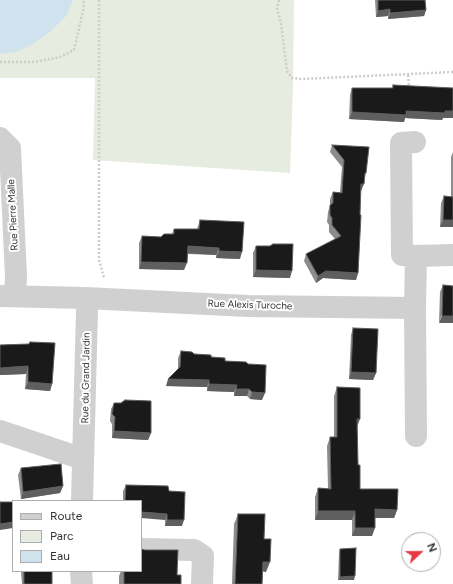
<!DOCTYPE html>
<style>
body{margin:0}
#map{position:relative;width:453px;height:584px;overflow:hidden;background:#fff;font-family:Figtree,sans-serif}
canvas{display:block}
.legend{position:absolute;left:12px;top:500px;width:130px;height:72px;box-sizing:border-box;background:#fff;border:1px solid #adadad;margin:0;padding:5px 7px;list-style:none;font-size:12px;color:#333}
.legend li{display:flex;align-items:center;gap:8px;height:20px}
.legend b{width:20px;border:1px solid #adadad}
.north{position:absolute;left:401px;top:532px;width:40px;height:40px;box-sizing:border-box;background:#fff;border:1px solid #adadad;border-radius:50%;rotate:68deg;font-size:11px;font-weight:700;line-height:16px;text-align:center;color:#333}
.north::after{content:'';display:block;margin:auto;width:14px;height:18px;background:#e63946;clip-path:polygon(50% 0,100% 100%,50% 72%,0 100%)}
</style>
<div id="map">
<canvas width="453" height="584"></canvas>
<ul class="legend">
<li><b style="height:5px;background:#d0d0d0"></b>Route</li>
<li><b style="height:11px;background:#e6ecdf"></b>Parc</li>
<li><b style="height:11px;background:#cfe2ee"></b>Eau</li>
</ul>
<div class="north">N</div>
</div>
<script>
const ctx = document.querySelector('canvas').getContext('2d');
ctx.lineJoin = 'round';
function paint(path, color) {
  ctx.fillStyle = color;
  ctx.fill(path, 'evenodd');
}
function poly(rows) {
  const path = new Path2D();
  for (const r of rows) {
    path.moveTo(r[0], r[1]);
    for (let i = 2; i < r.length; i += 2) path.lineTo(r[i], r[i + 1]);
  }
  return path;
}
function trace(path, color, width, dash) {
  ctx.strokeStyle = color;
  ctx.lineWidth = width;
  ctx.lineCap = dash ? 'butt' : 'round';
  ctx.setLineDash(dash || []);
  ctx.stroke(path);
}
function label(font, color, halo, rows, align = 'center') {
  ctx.font = font + ' Figtree,sans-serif';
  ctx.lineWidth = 4;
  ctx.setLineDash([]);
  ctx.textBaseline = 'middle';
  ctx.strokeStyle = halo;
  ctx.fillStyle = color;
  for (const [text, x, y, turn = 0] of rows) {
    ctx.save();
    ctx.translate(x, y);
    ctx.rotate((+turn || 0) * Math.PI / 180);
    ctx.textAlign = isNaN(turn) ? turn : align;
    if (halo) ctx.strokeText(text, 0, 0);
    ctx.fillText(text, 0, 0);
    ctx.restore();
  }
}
paint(poly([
 [0,0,294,0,293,87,290,173,93,160,95,78,0,78]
]), '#e6ecdf');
paint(poly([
 [0,0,73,0,66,16,52,30,33,44,16,52,0,54]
]), '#cfe2ee');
trace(poly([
 [99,0,99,260,104,278],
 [279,0,277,8,281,24,287,71,292,78,302,79,453,72],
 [0,62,35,62,60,57,74,50,83,11,84,0],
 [408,75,409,88]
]), '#cdcdcd', 2.5, [2, 2]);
trace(poly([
 [0,138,10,148,16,277,15,296],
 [415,142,401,143,402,255,416,256],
 [0,296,85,298,248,306,415,308,416,256,453,255],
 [415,308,416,436],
 [0,431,83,459],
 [82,501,87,310,85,298],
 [141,549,194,550,203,556,202,584],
 [81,571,82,584]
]), '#d0d0d0', 22);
paint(poly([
 [375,0,425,0,426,10,424,16,388,19,388,16,376,17],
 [393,85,443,118,442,120,405,118,404,122,349,119,350,95,352,88,392,88],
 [332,145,366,173,361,191,360,191,358,273,356,280,323,278,316,283,304,261,306,254,335,239,329,232,329,225,327,222,328,212,330,205,330,199,333,192,340,192,342,167,330,152],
 [453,152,453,227,440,227,441,203,444,196,451,197,451,157],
 [200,220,240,259,216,258,216,255,187,254,184,270,139,269,139,243,142,236,161,237,172,234,174,229,197,229],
 [256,246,290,278,253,277,253,253],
 [443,285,453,286,439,323,440,292],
 [353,328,376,373,373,380,349,379,351,335],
 [30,342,52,384,50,391,25,389,26,374,0,375,0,345,29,344],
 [181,351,225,361,262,400,250,399,247,396,234,396,234,392,207,391,207,387,166,386,178,370,178,358],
 [337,387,357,426,358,465,360,489,397,510,394,518,375,518,372,536,352,536,352,520,315,520,315,497,318,488,328,489,327,446,330,437,334,437,334,396],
 [114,403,151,433,148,440,112,438,112,424,110,421,111,409],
 [21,468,63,486,60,493,21,499,18,475],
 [126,485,169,491,182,526,165,526,165,520,141,501,123,501,123,491],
 [238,514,264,539,266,572,263,571,262,584,232,584,234,524],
 [340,549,354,580,338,580,339,553],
 [21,571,52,571,52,584,22,584],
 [121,571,141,571,177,575,181,584,119,584,119,576]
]), '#8c8c8c');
paint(poly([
 [390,9,388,16,376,17,378,11],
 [426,10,424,16,388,19,390,13],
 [406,111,453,111,453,118,443,118,442,120,405,118,404,122,349,119,352,112],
 [361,184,364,184,361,191,358,191],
 [443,220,453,220,453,227,440,227],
 [188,246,219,248,216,255,185,253],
 [219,251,242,252,240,259,216,258],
 [141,262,187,263,184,270,139,269],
 [256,270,292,271,290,278,253,277],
 [326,271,358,273,356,280,323,278,316,283,318,276],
 [442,316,453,316,453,323,439,323],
 [28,366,26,374,0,375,0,368],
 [351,372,376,373,373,380,349,379],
 [168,379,209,380,207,387,166,386],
 [28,382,52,384,50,391,25,389],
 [209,384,237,385,234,392,207,391],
 [236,389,249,389,247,396,234,396],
 [252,392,265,393,262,400,250,399],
 [357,419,360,419,357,427],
 [114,431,151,433,148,440,112,438],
 [63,486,60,493,21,499,23,492],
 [375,509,397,510,394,518,372,518],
 [318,511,355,511,352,520,315,520],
 [141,512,167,514,165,520,141,518],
 [167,520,184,520,182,526,165,526],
 [13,522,13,528,0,530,0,524],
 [355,528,375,528,372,536,352,536],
 [263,562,270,562,266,572,260,571],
 [355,576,354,580,338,580,340,577]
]), '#5f5f5f');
const building = poly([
 [378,0,425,0,426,10,390,13,390,9,378,11,378,0],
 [393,85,453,88,453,111,445,111,445,113,406,111,406,115,352,112,352,88,393,88,393,85],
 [332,145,369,147,366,173,365,173,364,184,361,184,360,215,361,215,358,273,326,271,318,276,306,254,341,236,332,225,332,218,330,215,330,205,333,203,333,192,342,193,344,160,332,145],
 [444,196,453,197,453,220,443,220,444,196],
 [200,220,244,222,242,252,219,251,219,248,188,246,187,263,141,262,142,236,161,237,164,234,174,234,174,229,199,229,200,220],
 [273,244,293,244,292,271,256,270,256,246,270,246,273,244],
 [443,285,453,286,453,316,442,316,443,285],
 [353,328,378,329,376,373,351,372,353,328],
 [30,342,55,343,52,384,28,382,28,366,0,368,0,345,29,344,30,342],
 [181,351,192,352,194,354,211,355,211,357,225,358,225,361,246,362,248,364,266,365,265,393,252,392,249,389,236,389,237,385,209,384,209,380,168,379,180,367,181,351],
 [337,387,360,388,360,419,357,419,358,465,360,465,360,489,398,489,397,510,375,509,375,528,355,528,355,511,318,511,318,488,331,489,330,437,337,437,337,387],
 [125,400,151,401,151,433,114,431,115,417,112,414,114,403,121,403,125,400],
 [61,464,63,486,23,492,21,468,61,464],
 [126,485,168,486,169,491,185,492,184,520,167,520,167,514,141,512,141,501,125,501,126,485],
 [0,502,13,502,13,522,0,524,0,502],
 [238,514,265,514,264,539,271,539,270,562,263,562,262,584,235,584,238,514],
 [356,548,355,576,340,577,340,549,356,548],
 [141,549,145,550,178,550,177,575,181,575,181,584,124,584,124,571,141,571,141,549],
 [24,571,52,571,52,584,24,584,24,571]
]);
paint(building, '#1a1a1a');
trace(building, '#5f5f5f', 1);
label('10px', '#333', '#fff', [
 ["Rue Pierre Malle",13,215,-93],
 ["Rue Alexis Turoche",250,305,2],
 ["Rue du Grand Jardin",86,378,-89]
]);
</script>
